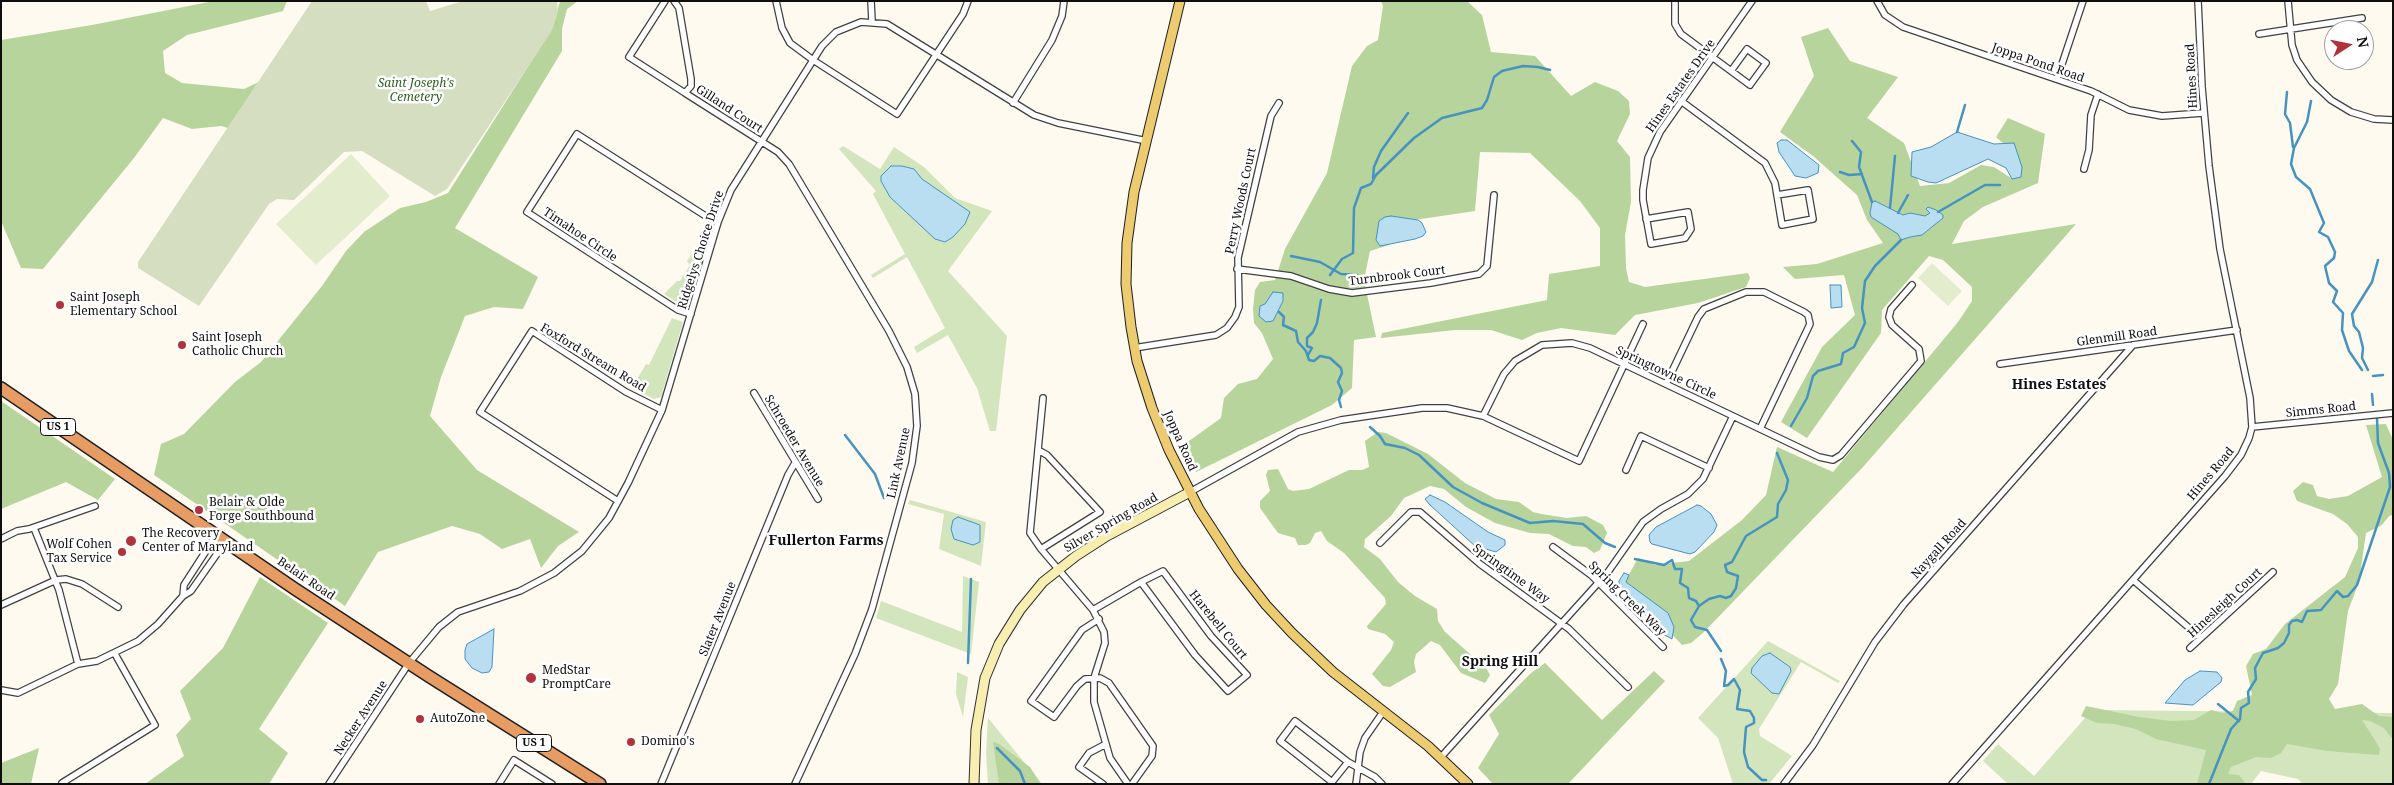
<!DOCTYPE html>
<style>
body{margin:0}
#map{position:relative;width:2394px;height:785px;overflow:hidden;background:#fefaf0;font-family:"Noto Serif",serif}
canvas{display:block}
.frame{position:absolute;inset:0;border:2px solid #0e0e0e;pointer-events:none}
.north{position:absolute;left:2324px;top:20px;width:50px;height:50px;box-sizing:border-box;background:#fff;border:1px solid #9f9f9f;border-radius:50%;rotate:79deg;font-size:14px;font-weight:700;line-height:20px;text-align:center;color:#0e0e0e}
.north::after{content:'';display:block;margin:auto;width:18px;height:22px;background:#b1323b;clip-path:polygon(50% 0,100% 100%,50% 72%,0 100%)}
</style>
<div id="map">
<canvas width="2394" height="785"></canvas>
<div class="frame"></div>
<div class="north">N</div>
</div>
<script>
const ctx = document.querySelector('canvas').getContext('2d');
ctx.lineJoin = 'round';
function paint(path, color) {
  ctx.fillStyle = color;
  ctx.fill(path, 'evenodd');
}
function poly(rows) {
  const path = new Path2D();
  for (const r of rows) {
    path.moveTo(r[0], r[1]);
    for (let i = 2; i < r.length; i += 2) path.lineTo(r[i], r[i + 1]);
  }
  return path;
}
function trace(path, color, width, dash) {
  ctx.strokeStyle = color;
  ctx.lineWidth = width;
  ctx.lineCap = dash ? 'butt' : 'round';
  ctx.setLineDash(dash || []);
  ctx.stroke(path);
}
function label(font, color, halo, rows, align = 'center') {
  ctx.font = font + ' "Noto Serif",serif';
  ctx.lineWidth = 5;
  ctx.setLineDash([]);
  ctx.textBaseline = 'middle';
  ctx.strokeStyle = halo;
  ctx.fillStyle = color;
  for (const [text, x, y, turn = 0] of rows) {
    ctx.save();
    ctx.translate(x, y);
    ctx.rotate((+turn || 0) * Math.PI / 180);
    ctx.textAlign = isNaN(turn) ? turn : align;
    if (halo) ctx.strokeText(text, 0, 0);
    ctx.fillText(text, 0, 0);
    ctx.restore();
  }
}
paint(poly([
 [843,146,880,169,894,147,924,167,955,198,992,211,948,271,1007,336,996,431,990,431,977,388,948,335,917,353,914,347,945,328,907,257,873,278,871,275,905,254,873,194,876,191,839,149],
 [707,224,712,228,689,302,683,306,664,294,677,281,680,281,690,265,687,261,701,240],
 [672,318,683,322,661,397,654,399,627,385,636,381,646,364,649,365],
 [910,500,986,522,981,566,939,549,944,514,908,504],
 [963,576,979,582,971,654,876,618,881,601,962,632],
 [1768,641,1840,681,1838,683,1801,662,1759,729,1760,736,1792,756,1769,784,1733,784,1718,738,1698,718],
 [957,672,968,677,963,717,956,694],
 [2092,710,2393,713,2391,737,2393,745,2393,784,2303,784,2298,779,2261,771,2251,784,2008,784,1983,761,1998,744,2034,776],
 [988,718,1042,784,988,784,986,753]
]), '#d2e5bc');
paint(poly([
 [214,1,287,1,283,11,187,35,163,51,165,73,182,83,244,89,269,77,239,131,221,126,192,129,163,118,134,158,43,269,21,268,1,221,1,40,92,25],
 [560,1,578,1,567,9,562,29,562,51,455,228,538,277,523,309,494,307,465,316,441,377,430,416,477,470,579,532,558,546,541,568,530,539,502,549,480,534,452,526,378,552,345,606,154,475,161,444,184,434,235,382,261,362,322,286,346,251,364,232,400,208,426,202,448,193,553,27],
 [1381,1,1467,1,1482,15,1491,52,1535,56,1571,96,1595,82,1618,91,1629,101,1630,114,1617,141,1630,157,1631,202,1625,235,1626,268,1629,282,1645,287,1748,273,1750,278,1746,287,1698,303,1635,315,1615,335,1561,328,1537,333,1522,340,1491,330,1455,330,1381,338,1382,333,1547,300,1549,274,1600,266,1600,228,1580,201,1530,153,1480,152,1475,211,1401,222,1400,236,1389,245,1370,251,1364,280,1376,337,1354,340,1352,388,1332,405,1196,472,1182,446,1221,418,1224,398,1238,384,1257,379,1273,359,1262,333,1254,323,1253,309,1255,290,1260,282,1275,280,1285,249,1327,173,1352,66,1367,46,1378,40,1383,6],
 [1828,28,1850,61,1898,77,1867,118,1904,143,1920,186,1949,183,1981,165,1994,167,2011,178,2021,174,2014,153,1996,137,2008,118,2045,134,2038,183,1983,207,1964,221,1952,244,2076,224,1863,467,1703,633,1691,643,1682,645,1624,584,1638,558,1655,565,1689,561,1742,520,1766,495,1777,447,1833,472,1958,322,1972,301,1972,287,1943,260,1929,256,1882,310,1881,333,1807,438,1781,422,1822,347,1855,315,1844,275,1795,279,1783,267,1817,264,1883,243,1867,220,1857,195,1813,156,1780,132,1814,76,1801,37],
 [1,401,115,479,98,500,66,482,1,509],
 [2386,424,2393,440,2393,515,2389,516,2382,525,2366,533,2359,582,2348,611,2338,684,2329,699,2335,709,2362,704,2379,716,2393,717,2393,740,2384,728,2370,721,2362,720,2376,742,2380,749,2379,755,2327,751,2287,744,2281,753,2271,758,2256,757,2231,767,2228,774,2239,775,2246,784,2197,784,2206,750,2156,739,2136,729,2114,724,2097,723,2081,716,2086,706,2139,717,2171,721,2194,720,2211,710,2223,713,2233,711,2237,701,2252,695,2246,666,2253,654,2266,649,2285,624,2345,577,2358,548,2358,537,2347,524,2333,514,2297,501,2293,491,2303,482,2313,485,2317,496,2329,499,2348,496,2382,477,2366,425],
 [1378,432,1386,433,1428,454,1465,483,1496,499,1519,502,1533,512,1541,514,1567,518,1586,516,1603,525,1607,533,1600,550,1594,553,1586,547,1573,546,1549,534,1530,533,1495,523,1466,507,1444,489,1430,486,1404,498,1391,516,1365,539,1364,547,1380,559,1398,582,1415,596,1437,609,1438,621,1445,632,1486,668,1490,675,1485,683,1461,673,1440,645,1431,641,1416,654,1414,662,1416,672,1390,687,1383,686,1372,674,1391,650,1394,642,1385,634,1368,629,1367,626,1386,604,1385,598,1344,553,1327,541,1321,531,1315,533,1310,543,1306,545,1298,545,1295,538,1278,533,1260,508,1260,501,1270,491,1266,475,1268,470,1278,469,1288,489,1293,491,1309,489,1349,470,1362,470,1369,467,1365,441],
 [260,577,328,623,259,729,288,753,269,784,145,784,184,756,176,735,191,719,180,691,223,648],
 [1545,663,1602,720,1654,671,1665,681,1568,784,1493,784,1478,768,1499,734,1489,715,1531,673],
 [993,742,999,744,1030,767,1041,784,999,784],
 [39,748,31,784,1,784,1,763]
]), '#b7d49d');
paint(poly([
 [312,1,426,1,430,11,463,1,557,1,558,12,551,32,447,189,435,196,362,151,344,152,294,200,277,199,269,204,199,306,138,268,138,262]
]), '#d6dec2');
paint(poly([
 [351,154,390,196,316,265,276,224],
 [1932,263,1962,291,1948,306,1918,278]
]), '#e3edcd');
const water = poly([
 [1957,132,1994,144,2014,143,2022,167,2021,177,2012,179,2006,168,1988,159,1936,183,1928,182,1911,176,1912,152,1931,147,1957,132],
 [1781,140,1787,140,1819,165,1818,173,1806,178,1795,176,1779,152,1777,143,1781,140],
 [891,166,902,166,914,169,922,179,970,212,965,224,953,237,945,242,935,239,890,197,881,181,881,176,891,166],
 [1875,201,1903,215,1910,213,1925,216,1930,213,1926,209,1928,207,1936,210,1943,215,1943,218,1922,235,1910,237,1901,240,1898,234,1871,217,1870,213,1872,202,1875,201],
 [1391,216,1418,220,1422,223,1426,232,1423,236,1415,239,1380,246,1376,240,1379,221,1385,217,1391,216],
 [1830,285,1841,285,1842,307,1831,308,1830,285],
 [1273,292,1283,293,1283,301,1273,321,1266,322,1259,316,1260,306,1265,304,1273,292],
 [1430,495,1445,502,1488,532,1505,540,1505,545,1496,552,1475,546,1430,505,1425,499,1430,495],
 [1697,505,1701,506,1711,514,1717,525,1714,532,1695,552,1690,554,1652,544,1650,542,1649,535,1656,527,1697,505],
 [958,517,980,525,980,542,973,545,954,539,951,529,953,520,958,517],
 [1624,573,1629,575,1626,582,1668,613,1674,627,1672,639,1663,634,1619,586,1619,581,1624,573],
 [494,629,492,667,489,672,482,673,472,668,465,659,465,650,467,644,494,629],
 [1770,653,1790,667,1791,671,1779,694,1772,693,1751,673,1752,668,1762,656,1770,653],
 [2200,671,2217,672,2222,678,2221,682,2193,705,2165,703,2185,680,2200,671]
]);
paint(water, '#b9ddf1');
trace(water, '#4693c1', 1);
trace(poly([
 [2287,92,2285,114,2290,123,2293,147],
 [2311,101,2307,122,2294,148,2291,164,2296,177,2310,189,2324,223,2319,232,2328,237,2335,252,2334,258,2325,266,2329,283,2337,291,2333,302,2343,313,2342,330,2349,351,2362,370],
 [1957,132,1965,105],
 [1852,141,1861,152,1859,167,1872,202],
 [1840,172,1849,175,1862,174],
 [1373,178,1374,167,1381,151,1408,113],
 [1890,208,1895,156],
 [1938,212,1985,185,2000,185],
 [1898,213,1908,195],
 [1291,256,1320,262,1341,274,1357,275],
 [1330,275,1342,259,1353,253,1354,208,1361,188,1371,184,1376,175,1414,138,1442,118,1482,108,1487,100,1494,77,1502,71,1523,66,1538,67,1550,70],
 [1279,312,1284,317,1283,325,1296,331,1298,342,1306,351,1309,360,1314,361,1320,356,1330,358,1341,368,1342,373,1338,382,1342,391,1339,400,1341,407],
 [1308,355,1312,348,1307,346,1307,338,1313,332,1317,323,1321,300],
 [2368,370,2362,358,2363,348,2359,332,2354,326,2352,314,2372,282,2378,260],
 [2373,376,2383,375],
 [2372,394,2373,405],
 [1791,426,1807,398,1813,376,1818,371,1841,364,1843,353,1854,347,1865,323,1862,308,1865,281,1875,266,1901,240],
 [1370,427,1380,436,1385,444,1405,448,1419,455,1453,487,1482,503,1530,523,1553,521,1583,524,1605,543,1615,547],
 [845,435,875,474,884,498],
 [1635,559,1664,565,1672,560,1675,569,1682,569,1680,583,1688,588,1689,598,1696,601,1699,606],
 [1721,651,1707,630,1695,627,1691,620,1699,606,1709,599,1720,596,1726,598,1731,596,1736,588,1738,576,1727,572,1725,565,1732,562,1746,536,1777,517,1778,504,1786,490,1788,480,1777,453],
 [1721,659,1726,671,1724,686,1728,685,1734,679,1740,690,1737,709,1750,711,1754,718,1754,723,1746,727,1744,752,1748,767,1762,780,1766,780],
 [968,663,971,579],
 [2218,704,2239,721],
 [997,748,1020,771,1025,784],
 [2209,784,2231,729,2240,719,2241,708,2249,703,2248,692,2256,679,2255,668,2263,653,2278,648,2284,643,2289,633,2289,625,2292,621,2297,620,2302,622,2307,611,2321,610,2337,591,2343,597,2348,596,2357,585,2390,487,2389,473,2378,443,2377,418]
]), '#4693c1', 2.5);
const street = poly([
 [665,1,629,57,685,93,691,86,691,79,679,8,674,1],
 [776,1,782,28,790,43,813,60,897,114,963,14,968,1],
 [871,1,872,21],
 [1675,1,1675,24,1681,34,1750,85,1766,63,1747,49,1731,71],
 [1877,1,1885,15,1903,27,2091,91,2129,110,2162,116,2203,113],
 [2288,1,2292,45,2297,60,2312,82,2331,100,2351,112,2374,119,2393,120],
 [2259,34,2362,18],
 [2057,79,2083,1],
 [685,93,778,152,789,164,889,331,907,367,915,394,917,426,912,463,872,609,855,654,795,784],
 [1681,101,1765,163,1775,183,1782,225,1813,219,1808,190,1777,195],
 [1013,103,1052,40,1062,16,1064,1],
 [2084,169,2089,150,2091,115,2098,94],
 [1646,219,1688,212,1691,229,1685,238,1651,244,1643,200,1643,190,1648,158,1660,132,1752,1],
 [1237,269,1291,276,1329,289,1352,293,1431,283,1479,274,1487,266,1494,195],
 [691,314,678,310,527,212,577,134,704,215,718,222],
 [1134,348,1216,335,1227,328,1235,317,1239,307,1238,258,1271,116,1279,103],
 [2000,364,2237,330],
 [1666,384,1698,317,1704,309,1746,292,1764,292,1804,312,1808,315,1810,324,1760,429],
 [754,393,818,499],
 [1043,398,1030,533,1041,549,1093,610,1104,632,1105,643,1094,678,1094,702,1106,744,1089,753,1079,767,1103,784],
 [1483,416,1504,374,1515,361,1542,345,1572,343,1590,348,1819,457,1833,460,1841,455,1921,361,1919,349,1892,325,1889,317,1891,309,1912,285],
 [2252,427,2393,413],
 [1038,450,1047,455,1100,512,1041,549],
 [1626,470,1641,436,1709,468],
 [1190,492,1298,432,1341,420,1422,408,1447,408,1483,416,1579,461,1643,324],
 [618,501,480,412,532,331,626,392,662,410],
 [34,528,59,590,78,664],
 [1,539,17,531,29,529,95,506],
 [1380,543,1411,512,1420,512,1480,564,1569,629,1628,687],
 [1553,547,1591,575,1663,647],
 [2133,580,2201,638],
 [183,596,184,585,217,534],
 [1,605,56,580,66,579,82,584,118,607],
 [1093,610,1141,582,1163,571,1211,636,1247,675,1228,691,1195,655,1141,582],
 [1099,619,1082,630,1031,701,1054,717,1077,686,1085,679,1100,678,1109,683,1153,746,1152,756,1132,784],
 [2190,648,2273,572],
 [1,690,18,693,78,664,97,661,138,641,158,624,183,596,191,591,226,541],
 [1106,744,1110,758,1128,784],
 [1441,757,1608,572,1643,522,1661,509,1688,494,1703,479,1733,416],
 [1348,762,1332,782,1280,741,1295,721,1348,762,1375,777,1382,784],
 [62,783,155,725,115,654],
 [329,784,409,663,439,627,458,612,520,591,554,573,582,551,609,518,628,483,662,410,718,222,731,190,822,46,836,32,861,22,887,24,1034,115,1058,123,1147,141],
 [499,784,514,760,552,784],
 [661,784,788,475,795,463],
 [1356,784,1360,752,1365,738,1383,712],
 [1784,784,1813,745,1875,642,1904,604,2133,345],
 [1952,784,2225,476,2241,455,2249,438,2252,427,2250,398,2220,249,2209,166,2202,87,2198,1]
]);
const secondary = poly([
 [974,784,976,730,985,678,999,644,1020,610,1043,582,1076,556,1107,536,1190,492]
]);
const primary = poly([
 [1180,1,1134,192,1127,243,1126,284,1131,327,1137,361,1152,408,1169,450,1199,509,1238,569,1266,605,1292,633,1333,672,1428,746,1468,784]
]);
const highway = poly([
 [1,388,295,589,430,677,600,784]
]);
trace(street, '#414141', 8);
trace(secondary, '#303030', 11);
trace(primary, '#1f1f1f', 11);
trace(highway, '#1f1f1f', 14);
trace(street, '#fff', 5.5);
trace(secondary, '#f8eeb0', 9);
trace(primary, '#eccb71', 9);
trace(highway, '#e79c64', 11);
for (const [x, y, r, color] of [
 [60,305,5,"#b1323b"],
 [182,345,5,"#b1323b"],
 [199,510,5,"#b1323b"],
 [131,541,6,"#b1323b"],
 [122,552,5,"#b1323b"],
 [531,678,6,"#b1323b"],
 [420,719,5,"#b1323b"],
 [631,742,5,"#b1323b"]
]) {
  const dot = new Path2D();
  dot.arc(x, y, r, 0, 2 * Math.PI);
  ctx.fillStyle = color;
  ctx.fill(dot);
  trace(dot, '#fff', 2);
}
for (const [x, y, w] of [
 [58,427,35],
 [534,743,35]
]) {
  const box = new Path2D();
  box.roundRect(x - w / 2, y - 8.5, w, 17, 4);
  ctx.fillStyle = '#fff';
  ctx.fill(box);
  trace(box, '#0e0e0e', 1);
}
label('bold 11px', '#0e0e0e', null, [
 ["US 1",58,427],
 ["US 1",534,743]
]);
label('12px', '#0e0e0e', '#fff', [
 ["Joppa Pond Road",2038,63,19],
 ["Hines Road",2192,76,-93],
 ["Hines Estates Drive",1681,86,-55],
 ["Gilland Court",729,109,33],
 ["Perry Woods Court",1241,201,-78],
 ["Timahoe Circle",580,235,34],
 ["Ridgelys Choice Drive",701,250,-72],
 ["Turnbrook Court",1397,276,-7],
 ["Glenmill Road",2117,337,-8],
 ["Foxford Stream Road",593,358,31],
 ["Springtowne Circle",1666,373,25],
 ["Simms Road",2321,410,-6],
 ["Schroeder Avenue",794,441,59],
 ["Joppa Road",1180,441,66],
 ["Link Avenue",899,463,-78],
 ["Hines Road",2211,474,-50],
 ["Silver Spring Road",1111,523,-30],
 ["Naygall Road",1939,549,-48],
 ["Springtime Way",1511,574,36],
 ["Belair Road",306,579,34],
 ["Spring Creek Way",1627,599,44],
 ["Hinesleigh Court",2225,603,-43],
 ["Slater Avenue",718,619,-68],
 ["Harebell Court",1218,625,51],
 ["Necker Avenue",361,718,-57]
]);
label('italic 12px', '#326024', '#fff', [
 ["Saint Joseph's",416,84],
 ["Cemetery",416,98]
]);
label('12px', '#0e0e0e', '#fff', [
 ["Saint Joseph",70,298],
 ["Elementary School",70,312],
 ["Saint Joseph",192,338],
 ["Catholic Church",192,352],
 ["Belair & Olde",209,503],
 ["Forge Southbound",209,517],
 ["The Recovery",142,534],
 ["Center of Maryland",142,548],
 ["Wolf Cohen",112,545,"right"],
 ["Tax Service",112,559,"right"],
 ["MedStar",542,671],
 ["PromptCare",542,685],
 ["AutoZone",430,719],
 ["Domino's",641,742]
], 'left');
label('bold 14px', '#0e0e0e', '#fff', [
 ["Hines Estates",2059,385],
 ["Fullerton Farms",826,541],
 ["Spring Hill",1500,662]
]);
</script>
